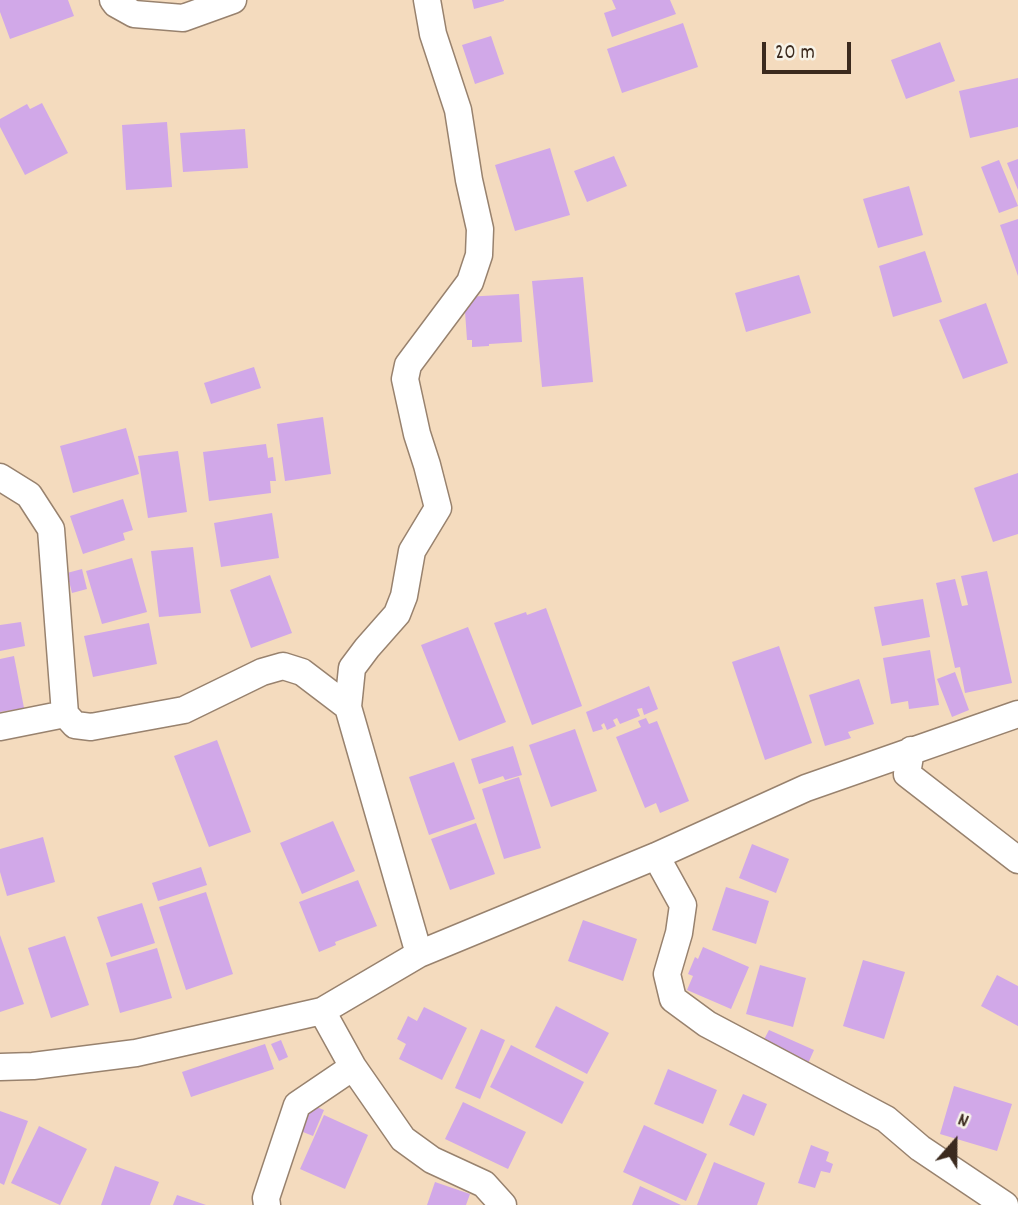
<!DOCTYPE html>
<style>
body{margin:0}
#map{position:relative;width:1018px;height:1205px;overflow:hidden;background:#f4dbbe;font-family:Dekko,sans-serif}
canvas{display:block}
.north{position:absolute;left:920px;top:1107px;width:70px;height:70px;-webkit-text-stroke:5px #f7f3e8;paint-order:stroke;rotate:21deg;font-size:19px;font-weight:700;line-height:28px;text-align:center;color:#3b2a1e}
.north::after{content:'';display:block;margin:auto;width:24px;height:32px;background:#3b2a1e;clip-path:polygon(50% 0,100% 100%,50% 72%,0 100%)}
.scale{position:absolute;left:762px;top:42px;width:89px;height:32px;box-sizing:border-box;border:4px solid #3b2a1e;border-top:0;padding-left:9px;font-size:21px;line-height:24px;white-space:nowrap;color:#3b2a1e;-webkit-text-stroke:5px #f7f3e8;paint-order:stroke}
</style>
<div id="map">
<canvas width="1018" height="1205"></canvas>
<div class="north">N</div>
<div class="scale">20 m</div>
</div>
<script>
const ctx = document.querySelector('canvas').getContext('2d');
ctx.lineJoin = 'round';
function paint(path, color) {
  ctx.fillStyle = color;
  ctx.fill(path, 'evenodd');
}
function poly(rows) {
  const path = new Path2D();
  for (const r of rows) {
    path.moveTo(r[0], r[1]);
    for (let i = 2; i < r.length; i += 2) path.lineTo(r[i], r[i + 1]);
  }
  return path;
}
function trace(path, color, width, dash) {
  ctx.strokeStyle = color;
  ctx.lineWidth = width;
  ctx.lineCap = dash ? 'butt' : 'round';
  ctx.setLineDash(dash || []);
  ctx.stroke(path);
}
paint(poly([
 [0,0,68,0,74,16,10,39,0,12],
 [472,0,504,0,504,1,474,9],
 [612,0,670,0,676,14,612,37,604,13,616,9],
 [683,23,698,67,622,93,607,49],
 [491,36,504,74,475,84,462,45],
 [940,42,955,81,906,99,891,60],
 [1018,78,1018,127,970,138,959,91],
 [42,103,68,153,25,175,0,127,0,119,27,104,30,109],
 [167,122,172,187,126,190,122,125],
 [245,129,248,168,183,172,180,133],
 [550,148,570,215,515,231,495,165],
 [614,156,627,186,587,202,574,171],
 [1018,159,1018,190,1007,163],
 [999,160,1018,206,999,213,981,167],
 [909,186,923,235,878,248,863,199],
 [1018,219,1018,276,1000,225],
 [925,251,942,302,893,317,879,266],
 [799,275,811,313,746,332,735,293],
 [583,277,593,382,542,387,532,281],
 [519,294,522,342,489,344,489,346,472,347,472,340,467,340,464,297],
 [986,303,1008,363,963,379,939,320],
 [254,367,261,388,211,404,204,383],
 [323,417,331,474,285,481,277,424],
 [126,428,139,474,73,493,60,446],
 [266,444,268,458,273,457,276,481,270,481,271,493,209,501,203,452],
 [178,451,187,512,148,518,138,456],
 [1018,473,1018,534,993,542,974,488],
 [123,499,133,530,123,533,125,540,83,554,70,516],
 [272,513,279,558,221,567,214,523],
 [193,547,201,613,159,617,151,551],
 [132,558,147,612,102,624,86,571],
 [82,569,87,589,72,593,67,573],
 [987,571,1012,683,965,693,960,667,955,668,936,583,955,579,962,606,968,605,961,576],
 [270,575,292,633,251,648,230,590],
 [923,599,930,637,882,646,874,607],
 [546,608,582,706,532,725,494,623,526,612,527,615],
 [21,622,25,646,0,651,0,625],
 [149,623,157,664,93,677,84,636],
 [468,627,506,722,459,741,421,645],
 [779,646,812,743,765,760,732,662],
 [930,650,939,705,909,709,908,701,891,704,883,658],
 [14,656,24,708,0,712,0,659],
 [955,672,969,710,952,717,937,679],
 [859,679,874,724,848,732,851,738,825,746,809,695],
 [649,686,658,709,644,715,642,708,637,709,640,716,620,724,617,718,613,720,616,726,607,730,604,723,601,725,603,729,593,732,586,712],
 [646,718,649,724,657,721,689,801,660,813,656,803,645,808,616,737,641,727,638,721],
 [575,729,597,791,551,807,529,745],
 [217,740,251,832,209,847,174,756],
 [513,746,522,775,505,780,503,776,479,784,471,759],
 [454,762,475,819,429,835,409,777],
 [519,777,541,848,504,859,482,789],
 [333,821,355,871,302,894,280,843],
 [476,823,495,874,450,890,431,839],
 [43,837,55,882,7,896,0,872,0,849],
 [752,844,789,859,776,893,739,878],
 [201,867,207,885,158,901,152,883],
 [358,880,377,926,335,942,336,945,319,952,299,902],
 [726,887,769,901,756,944,712,930],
 [206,892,233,974,186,990,159,907],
 [142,903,155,943,111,957,97,917],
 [583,920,637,939,623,981,568,961],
 [0,935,24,1004,0,1012],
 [65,936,89,1005,51,1018,28,948],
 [703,947,749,967,731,1009,687,990,693,976,688,974,695,957,698,959],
 [157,948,172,998,120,1013,106,963],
 [863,960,905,972,884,1039,843,1026],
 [760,965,806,978,793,1027,746,1014],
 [997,975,1018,986,1018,1026,981,1006],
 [556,1006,609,1033,587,1074,535,1047],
 [424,1007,467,1028,442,1080,399,1059,406,1044,397,1039,408,1016,417,1021],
 [481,1029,505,1040,480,1099,455,1088],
 [769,1030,814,1050,806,1068,760,1047],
 [281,1040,288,1057,279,1061,271,1044],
 [265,1044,274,1069,191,1097,182,1072],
 [511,1045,584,1082,562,1124,490,1087],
 [668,1069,717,1090,703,1124,654,1104],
 [954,1086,1012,1104,997,1151,940,1134],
 [743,1094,767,1104,754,1136,729,1125],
 [463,1102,526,1132,508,1169,445,1139],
 [309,1104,324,1110,313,1136,298,1130],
 [0,1111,28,1121,4,1185,0,1183],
 [324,1115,368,1135,345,1189,300,1169],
 [644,1125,707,1154,686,1201,623,1172],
 [39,1126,87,1149,60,1205,11,1183],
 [811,1145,829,1152,826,1161,833,1164,830,1173,821,1171,815,1188,798,1183],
 [714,1162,765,1183,757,1205,697,1205],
 [115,1166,159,1182,150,1205,101,1205],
 [435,1182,470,1194,466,1205,427,1205],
 [640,1186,681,1205,632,1205],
 [177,1195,206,1205,173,1205]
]), '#d1a8e8');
const street = poly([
 [113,0,116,4,134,14,183,18,233,0],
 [0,477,29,495,51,529,65,714,75,725,91,727,184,710,262,672,283,666,302,672,348,707],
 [0,727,65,714],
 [911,750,907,774,1018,860],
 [656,856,683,905,679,933,667,974,673,999,707,1024,886,1119,920,1148,1005,1205],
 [419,954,348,707,352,668,367,648,397,614,404,596,412,551,438,508,427,465,417,434,405,379,408,365,470,282,479,255,480,229,469,180,458,110,433,34,427,0],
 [322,1011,353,1067,403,1139,432,1160,484,1184,503,1205],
 [0,1067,33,1066,136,1053,322,1011,419,954,656,856,806,788,1018,714],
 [267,1205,266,1198,297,1105,353,1067]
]);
trace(street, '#98826e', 29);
trace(street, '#fff', 26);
</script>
